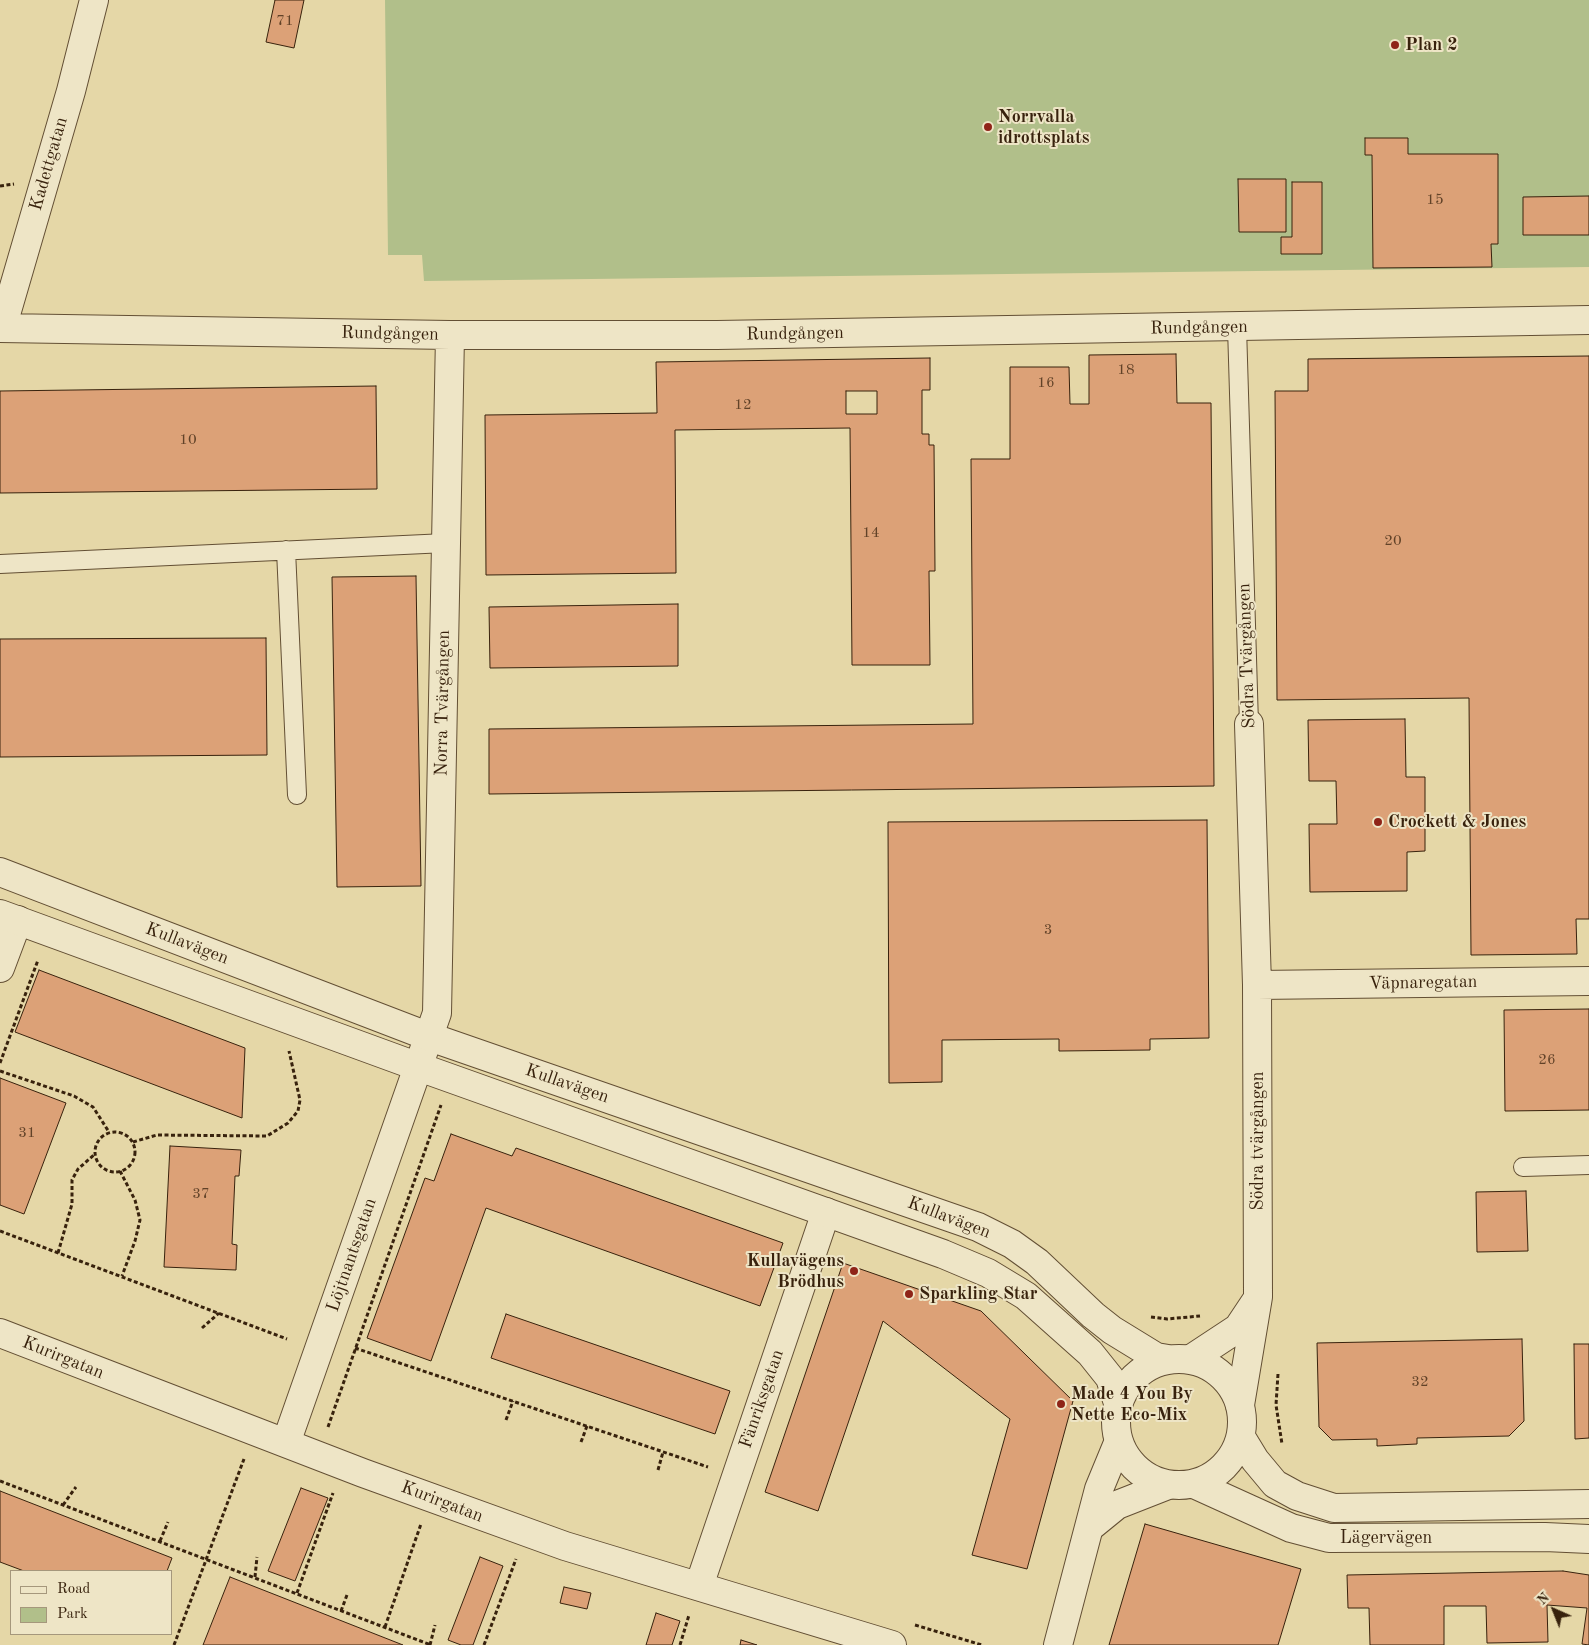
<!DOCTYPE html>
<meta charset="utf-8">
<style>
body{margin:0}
#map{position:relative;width:1589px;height:1645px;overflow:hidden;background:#e5d7a7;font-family:"Old Standard TT",serif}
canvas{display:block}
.legend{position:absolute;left:10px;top:1570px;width:162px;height:65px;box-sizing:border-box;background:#eee5c6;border:1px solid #a5977c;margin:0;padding:6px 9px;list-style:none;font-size:15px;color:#38220d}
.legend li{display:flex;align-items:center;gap:10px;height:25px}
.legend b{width:25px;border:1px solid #a5977c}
.north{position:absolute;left:1529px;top:1585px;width:50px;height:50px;-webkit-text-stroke:4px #eee5c6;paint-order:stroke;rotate:316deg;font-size:14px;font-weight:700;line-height:20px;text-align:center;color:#38220d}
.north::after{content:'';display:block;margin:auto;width:18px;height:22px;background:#38220d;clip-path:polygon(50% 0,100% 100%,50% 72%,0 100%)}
</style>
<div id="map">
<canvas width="1589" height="1645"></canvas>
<ul class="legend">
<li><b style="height:6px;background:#eee5c6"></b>Road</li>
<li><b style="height:14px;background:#b1bf8a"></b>Park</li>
</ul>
<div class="north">N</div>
</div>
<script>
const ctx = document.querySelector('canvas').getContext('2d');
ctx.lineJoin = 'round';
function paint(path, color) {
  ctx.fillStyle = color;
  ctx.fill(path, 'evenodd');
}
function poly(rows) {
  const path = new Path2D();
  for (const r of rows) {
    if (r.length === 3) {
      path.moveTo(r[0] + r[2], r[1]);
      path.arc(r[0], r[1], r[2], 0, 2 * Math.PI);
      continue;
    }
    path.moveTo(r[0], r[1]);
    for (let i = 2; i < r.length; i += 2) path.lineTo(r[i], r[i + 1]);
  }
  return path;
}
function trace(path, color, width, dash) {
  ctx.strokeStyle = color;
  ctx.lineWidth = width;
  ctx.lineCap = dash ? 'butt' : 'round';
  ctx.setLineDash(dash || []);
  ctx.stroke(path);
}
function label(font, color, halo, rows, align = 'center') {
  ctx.font = font + ' "Old Standard TT",serif';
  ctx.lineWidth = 4;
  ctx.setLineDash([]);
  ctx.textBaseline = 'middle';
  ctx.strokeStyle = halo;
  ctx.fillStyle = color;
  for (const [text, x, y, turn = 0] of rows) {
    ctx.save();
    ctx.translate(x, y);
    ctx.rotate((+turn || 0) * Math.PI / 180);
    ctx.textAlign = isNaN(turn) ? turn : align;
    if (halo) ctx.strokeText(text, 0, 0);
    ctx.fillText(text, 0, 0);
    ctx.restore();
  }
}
paint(poly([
 [385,0,1589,0,1589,267,424,281,422,255,388,255]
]), '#b1bf8a');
const building = poly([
 [275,0,304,0,294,48,266,42,275,0],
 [1365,138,1408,138,1408,154,1498,154,1498,244,1491,244,1492,267,1373,268,1372,155,1365,155,1365,138],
 [1238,179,1286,179,1286,232,1239,232,1238,179],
 [1292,182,1322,182,1322,254,1281,254,1281,237,1292,237,1292,182],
 [1589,196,1589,235,1523,235,1523,197,1589,196],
 [1176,354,1177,403,1211,403,1214,786,489,794,489,729,973,724,971,459,1010,459,1010,367,1069,367,1070,404,1089,404,1089,355,1176,354],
 [1589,356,1589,919,1576,919,1577,954,1471,955,1469,698,1277,700,1275,391,1308,391,1308,359,1589,356],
 [930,358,930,390,922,390,922,434,929,434,929,445,934,445,935,571,929,571,930,665,852,665,850,428,675,430,676,573,486,575,485,415,657,413,656,362,930,358],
 [846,391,877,391,877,414,846,414,846,391],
 [376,386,377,489,0,493,0,391,376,386],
 [416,576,421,886,337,887,332,577,416,576],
 [678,604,678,666,490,668,489,607,678,604],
 [266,638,267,755,0,757,0,639,266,638],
 [1405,719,1406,777,1425,777,1425,851,1407,852,1407,891,1310,892,1309,824,1337,824,1336,781,1309,781,1308,720,1405,719],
 [1207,820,1209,1038,1150,1039,1150,1050,1059,1051,1059,1039,942,1040,942,1082,889,1083,888,822,1207,820],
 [39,970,245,1048,242,1118,15,1032,39,970],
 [1589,1009,1589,1110,1505,1111,1504,1010,1589,1009],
 [0,1078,66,1103,24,1214,0,1205,0,1078],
 [451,1134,512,1156,516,1148,783,1243,760,1306,486,1208,431,1361,367,1338,425,1178,434,1181,451,1134],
 [170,1146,241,1150,239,1176,235,1176,232,1244,237,1245,236,1270,164,1267,170,1146],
 [1526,1191,1528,1251,1477,1252,1476,1192,1526,1191],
 [843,1263,981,1311,1073,1401,1027,1569,972,1555,1010,1419,883,1321,818,1511,765,1492,843,1263],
 [506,1314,730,1391,715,1434,491,1358,506,1314],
 [1522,1339,1524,1421,1509,1436,1417,1438,1417,1444,1377,1446,1377,1439,1332,1440,1319,1427,1317,1343,1522,1339],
 [1574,1344,1589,1344,1589,1438,1575,1439,1574,1344],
 [301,1488,328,1498,295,1581,268,1571,301,1488],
 [0,1491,172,1558,167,1571,24,1571,0,1562,0,1491],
 [1145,1524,1301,1569,1278,1645,1109,1645,1145,1524],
 [480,1557,503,1566,473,1645,461,1645,448,1640,480,1557],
 [1563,1571,1589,1575,1589,1645,1582,1644,1587,1608,1547,1605,1548,1642,1487,1643,1486,1606,1444,1606,1444,1645,1370,1645,1369,1608,1348,1608,1347,1575,1563,1571],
 [230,1577,281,1597,403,1645,203,1645,230,1577],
 [564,1587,591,1593,587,1609,560,1603,564,1587],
 [656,1613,680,1621,672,1645,646,1645,656,1613],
 [741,1640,757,1645,740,1645,741,1640]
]);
paint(building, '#dca177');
trace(building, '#38220d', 1);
const service = poly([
 [1237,327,1249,724],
 [286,550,297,795],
 [0,564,446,543],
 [1523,1167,1589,1165]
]);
const minor = poly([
 [0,328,450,335,717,335,1589,320],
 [2,328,71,91,94,0],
 [0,968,18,920],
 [1257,985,1589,981],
 [0,1333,363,1473,565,1546,892,1645],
 [1191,1359,1238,1328,1256,1301],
 [1240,1405,1258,1297,1257,985,1249,724],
 [286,1443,437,1013,450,335],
 [1090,1527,1117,1505,1168,1485],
 [699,1586,826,1212],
 [1058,1645,1099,1489,1118,1443]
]);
const tertiary = poly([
 [0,872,430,1037,978,1227,1012,1244,1037,1262,1093,1315,1112,1330,1156,1357,1168,1359],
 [0,914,419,1067,943,1254,988,1273,1026,1296,1090,1353,1110,1378,1118,1403],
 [1179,1422,63],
 [1241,1437,1255,1460,1275,1484,1297,1496,1334,1508,1589,1504],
 [1194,1484,1291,1528,1329,1538,1545,1537,1589,1539]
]);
trace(service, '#634f34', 20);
trace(minor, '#634f34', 30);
trace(tertiary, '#634f34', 30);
trace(poly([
 [0,186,14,184],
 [0,1063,38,960],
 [0,1071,74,1096,93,1107,109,1132],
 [115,1152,20],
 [133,1142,157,1135,267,1136,288,1123,298,1111,300,1100,289,1051],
 [120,1171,135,1200,140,1220,135,1241,122,1276],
 [0,1231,287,1339],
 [58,1253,72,1204,72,1180,78,1169,95,1154],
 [1151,1317,1167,1319,1200,1316],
 [202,1328,219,1313],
 [355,1348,708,1467],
 [1278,1374,1276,1405,1282,1444],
 [506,1420,513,1401],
 [328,1427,441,1105],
 [581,1442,587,1426],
 [658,1470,663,1452],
 [0,1481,431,1645],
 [63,1505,76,1487],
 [160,1541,168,1522],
 [255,1577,257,1557],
 [297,1593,333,1493],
 [341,1611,347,1595],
 [915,1625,982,1645],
 [385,1627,421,1524],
 [174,1645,244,1459],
 [430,1645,435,1625],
 [484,1645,516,1559],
 [680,1645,689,1615]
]), '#38220d', 3, [4, 2.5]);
trace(service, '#eee5c6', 18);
trace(minor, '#eee5c6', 28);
trace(tertiary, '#eee5c6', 28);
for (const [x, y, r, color] of [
 [1395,45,5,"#8f2418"],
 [988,127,5,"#8f2418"],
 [1378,822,5,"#8f2418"],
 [854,1271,5,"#8f2418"],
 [909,1294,5,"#8f2418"],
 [1061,1404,5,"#8f2418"]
]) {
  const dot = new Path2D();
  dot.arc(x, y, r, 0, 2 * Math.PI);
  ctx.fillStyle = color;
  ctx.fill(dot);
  trace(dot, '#eee5c6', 2);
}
label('15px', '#614228', null, [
 ["71",285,21],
 ["15",1435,200],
 ["18",1126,370],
 ["16",1046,383],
 ["12",743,405],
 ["10",188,440],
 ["14",871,533],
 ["20",1393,541],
 ["3",1048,930],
 ["26",1547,1060],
 ["31",27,1133],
 ["37",201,1194],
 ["32",1420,1382]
]);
label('bold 18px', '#38220d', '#eee5c6', [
 ["Plan 2",1405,45],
 ["Norrvalla",998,117],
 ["idrottsplats",998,138],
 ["Crockett & Jones",1388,822],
 ["Kullavägens",844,1261,"right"],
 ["Brödhus",844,1282,"right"],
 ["Sparkling Star",919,1294],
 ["Made 4 You By",1071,1394],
 ["Nette Eco-Mix",1071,1415]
], 'left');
label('18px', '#38220d', '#eee5c6', [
 ["Kadettgatan",49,164,-74],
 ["Rundgången",1199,328,-1],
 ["Rundgången",390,334,1],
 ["Rundgången",795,334,-1],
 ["Södra Tvärgången",1247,656,-92],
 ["Norra Tvärgången",443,703,-89],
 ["Kullavägen",187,944,21],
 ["Väpnaregatan",1423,983,-1],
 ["Kullavägen",567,1084,19],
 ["Södra tvärgången",1258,1141,-90],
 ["Kullavägen",949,1218,21],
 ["Löjtnantsgatan",352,1255,-71],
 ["Kurirgatan",63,1358,22],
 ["Fänriksgatan",762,1399,-71],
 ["Kurirgatan",442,1502,21],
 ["Lägervägen",1386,1538]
]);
</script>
